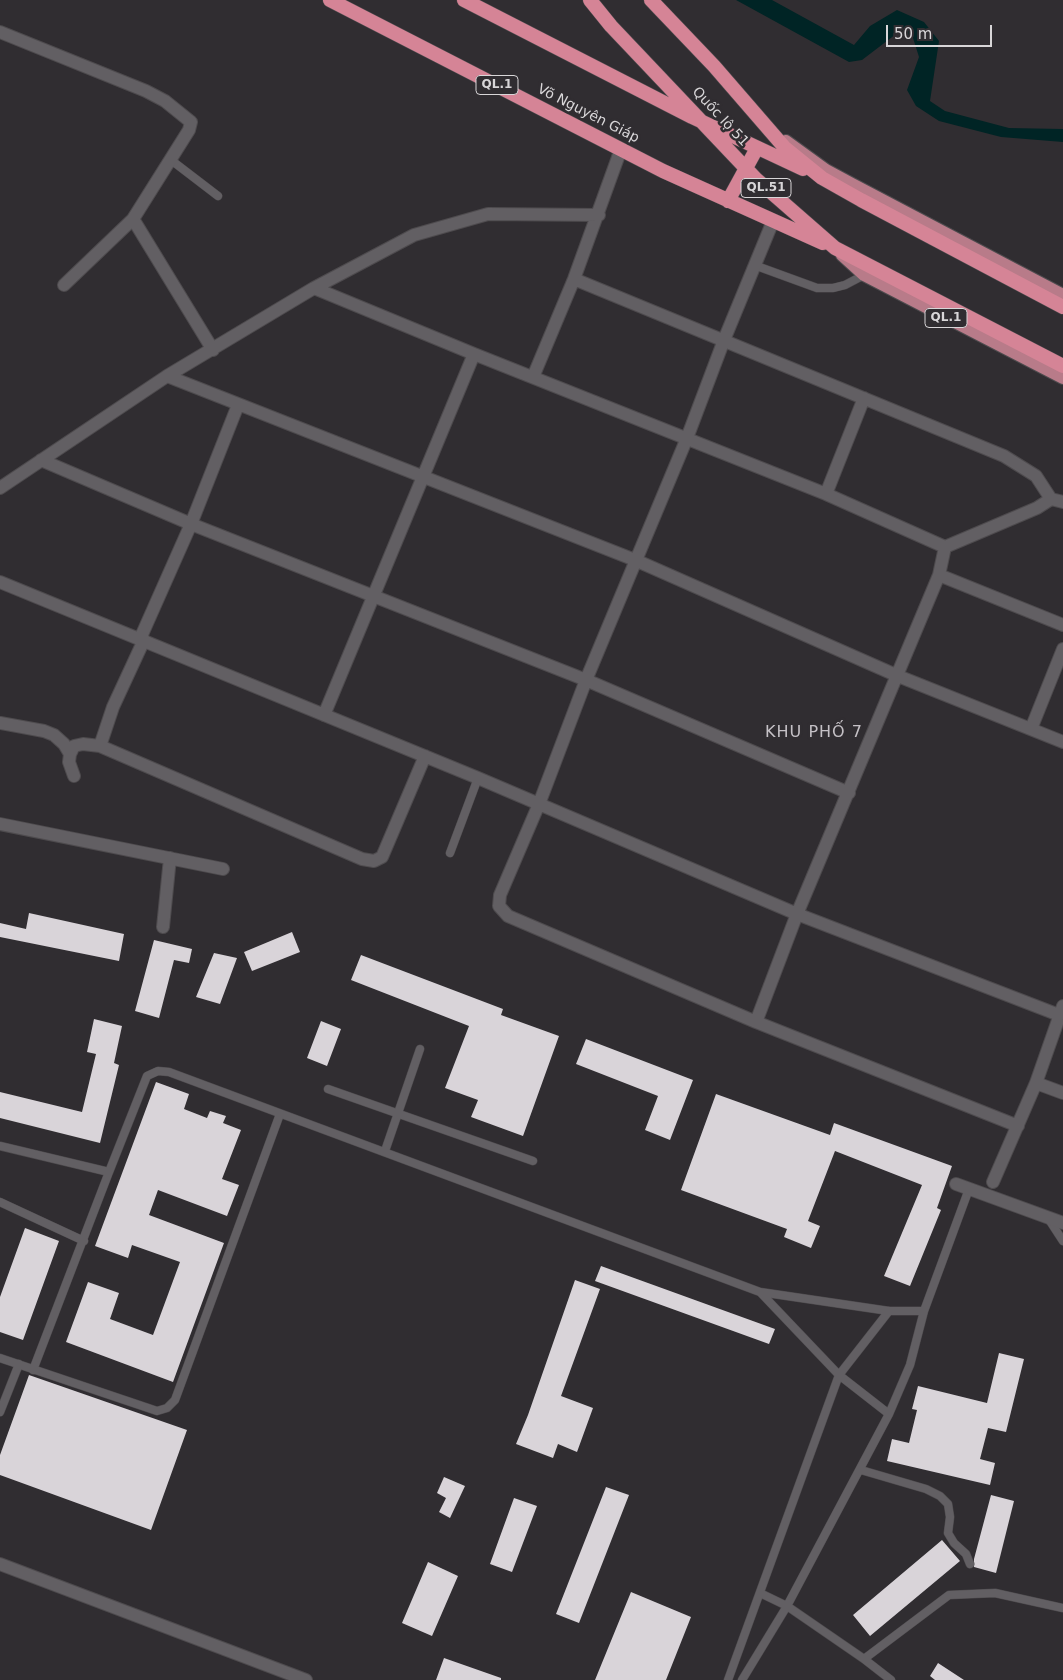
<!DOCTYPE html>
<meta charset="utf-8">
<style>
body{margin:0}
#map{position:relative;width:1063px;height:1680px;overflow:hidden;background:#302d31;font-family:"DejaVu Sans",sans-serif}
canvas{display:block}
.scale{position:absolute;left:886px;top:25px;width:106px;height:22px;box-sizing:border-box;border:2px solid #d8d6d8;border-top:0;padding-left:6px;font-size:15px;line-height:18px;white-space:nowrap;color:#d8d6d8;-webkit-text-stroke:4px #302d31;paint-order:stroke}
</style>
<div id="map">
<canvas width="1063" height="1680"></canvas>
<div class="scale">50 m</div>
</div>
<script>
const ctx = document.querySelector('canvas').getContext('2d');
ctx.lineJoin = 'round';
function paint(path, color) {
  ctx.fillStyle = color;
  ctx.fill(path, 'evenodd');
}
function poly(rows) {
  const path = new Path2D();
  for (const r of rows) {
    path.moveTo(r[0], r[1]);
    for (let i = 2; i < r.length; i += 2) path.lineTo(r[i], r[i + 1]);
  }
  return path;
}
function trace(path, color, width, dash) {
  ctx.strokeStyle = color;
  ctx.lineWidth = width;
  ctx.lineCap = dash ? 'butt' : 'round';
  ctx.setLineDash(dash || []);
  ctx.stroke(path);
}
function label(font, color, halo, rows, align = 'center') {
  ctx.font = font + ' "DejaVu Sans",sans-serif';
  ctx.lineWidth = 5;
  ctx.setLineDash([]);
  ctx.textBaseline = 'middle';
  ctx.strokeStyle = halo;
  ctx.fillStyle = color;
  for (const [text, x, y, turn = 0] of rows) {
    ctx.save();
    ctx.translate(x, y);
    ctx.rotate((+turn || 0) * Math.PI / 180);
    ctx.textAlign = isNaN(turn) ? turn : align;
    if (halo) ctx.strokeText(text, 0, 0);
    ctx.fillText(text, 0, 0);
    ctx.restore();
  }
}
paint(poly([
 [736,0,772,0,854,45,870,26,897,10,924,22,939,41,930,101,945,111,1009,128,1063,129,1063,142,1001,137,939,121,916,106,907,90,919,57,913,38,900,31,862,60,849,62]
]), '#002425');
paint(poly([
 [29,913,124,934,119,961,0,937,0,923,26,929],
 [292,932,300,952,252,971,244,952],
 [154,940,192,949,189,963,174,960,159,1018,135,1011],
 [214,953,237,958,220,1004,196,997],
 [361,955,503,1009,501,1015,559,1036,523,1136,471,1117,478,1100,445,1088,469,1026,351,980],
 [94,1019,122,1026,114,1063,119,1065,100,1143,0,1118,0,1092,82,1112,96,1054,87,1052],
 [321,1021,341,1029,327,1066,307,1058],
 [586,1039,693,1080,670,1140,645,1130,658,1096,576,1064],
 [156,1082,189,1094,184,1109,207,1118,210,1111,226,1116,223,1123,241,1130,222,1179,239,1185,227,1216,158,1190,149,1215,224,1243,173,1382,66,1342,88,1282,119,1293,110,1319,153,1335,180,1262,132,1245,128,1258,95,1246],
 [716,1094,830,1135,834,1123,952,1166,937,1208,941,1210,910,1286,884,1276,922,1185,835,1151,808,1221,820,1226,811,1248,784,1237,787,1229,681,1190],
 [25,1228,59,1241,23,1340,0,1332,0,1297],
 [601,1266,775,1329,769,1344,595,1281],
 [575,1280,600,1289,561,1396,593,1408,577,1452,558,1444,553,1458,516,1444,528,1415],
 [999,1353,1024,1359,1006,1432,988,1428,980,1459,995,1463,990,1485,887,1461,892,1439,909,1443,917,1410,912,1409,918,1386,987,1403],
 [29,1375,187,1430,151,1530,0,1475,0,1455],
 [444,1477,465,1486,450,1518,439,1512,446,1498,437,1493],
 [606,1487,629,1495,579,1623,556,1614],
 [991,1495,1014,1501,996,1573,974,1567,974,1559],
 [514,1498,537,1506,512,1572,490,1564],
 [942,1540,960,1561,870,1636,853,1615],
 [428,1562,458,1576,432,1636,402,1623],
 [631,1592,691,1617,666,1680,595,1680],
 [444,1658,501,1678,501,1680,436,1680],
 [938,1663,964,1680,935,1680,930,1676]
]), '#d9d4d9');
const service = poly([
 [171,160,218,196],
 [754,265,817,288,833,288,845,285,864,275],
 [450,853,478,778],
 [328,1089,533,1161],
 [0,1146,109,1172,147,1076,158,1071,169,1072,760,1292,889,1311,924,1311],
 [385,1151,420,1049],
 [0,1202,84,1241],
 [1048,1218,1063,1241],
 [760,1292,839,1375,889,1414],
 [0,1358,157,1411,167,1408,175,1400,280,1114],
 [33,1370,109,1172],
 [0,1412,19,1364],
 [861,1470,926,1489,940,1496,948,1504,950,1517,948,1533,954,1543,966,1554,970,1564],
 [760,1593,787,1606,864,1659,891,1680],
 [864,1659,949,1595,995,1593,1063,1608],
 [728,1680,839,1375,889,1311],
 [742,1680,787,1606,889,1414,910,1365,924,1311,969,1189]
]);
const minor = poly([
 [0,32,146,91,165,101,191,122,189,130,133,219,213,350],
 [773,221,724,340,687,438,586,680,539,804,500,895,499,906,508,916,756,1022,1018,1126],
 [574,279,1004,456,1036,476,1051,499],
 [64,285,133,219],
 [314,288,474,354,826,494,945,547,1037,508,1051,499,1063,502],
 [167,376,635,560,898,676,1063,742],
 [533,377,574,279,621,149],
 [41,460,191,524,586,680,849,793],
 [0,488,167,376,314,288,414,235,488,214,599,215],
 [826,494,864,398],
 [939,575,1063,625],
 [0,582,478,778,797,914,1059,1015],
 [140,639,191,524,238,405],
 [144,640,113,707,100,746,362,859,374,861,382,857,425,756],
 [324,715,474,354],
 [0,723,44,731,54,735,64,744,70,754],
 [1031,729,1063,649],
 [74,776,69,762,70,754,74,746,83,744,100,746],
 [0,824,223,869],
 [163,927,170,858],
 [756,1022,797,914,939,575,945,547],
 [1036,1083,1063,1093],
 [993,1182,1036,1083,1063,1006],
 [956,1184,1063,1223],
 [0,1564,306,1680]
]);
const primary = poly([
 [786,141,826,170,852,184,1063,295],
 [842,255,864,275,1063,378]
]);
const trunk = poly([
 [330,0,663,171,823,243],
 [464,0,692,117,803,169],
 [590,0,611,26,756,179,835,248,1063,366],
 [651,0,714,66,785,148,822,178,861,200,1063,307],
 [728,201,757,148]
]);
trace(service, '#4e4b4e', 9);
trace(minor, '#4e4b4e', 14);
trace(primary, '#4e4b4e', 14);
trace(trunk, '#4e4b4e', 15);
trace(service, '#625f63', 8);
trace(minor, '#625f63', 12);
trace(primary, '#b87b89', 12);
trace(trunk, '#d58496', 14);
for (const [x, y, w] of [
 [497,85,42],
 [766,188,50],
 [946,318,42]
]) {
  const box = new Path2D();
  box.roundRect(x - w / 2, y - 9.5, w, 19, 4);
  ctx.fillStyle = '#302d31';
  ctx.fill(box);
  trace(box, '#d8d6d8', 1);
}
label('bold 12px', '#d8d6d8', null, [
 ["QL.1",497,85],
 ["QL.51",766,188],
 ["QL.1",946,318]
]);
label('14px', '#d8d6d8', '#302d31', [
 ["Võ Nguyên Giáp",588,114,27],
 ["Quốc lộ 51",720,117,47]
]);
ctx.letterSpacing = '1px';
label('16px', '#c5c1c6', '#302d31', [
 ["KHU PHỐ 7",814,733]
]);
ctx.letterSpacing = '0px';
</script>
